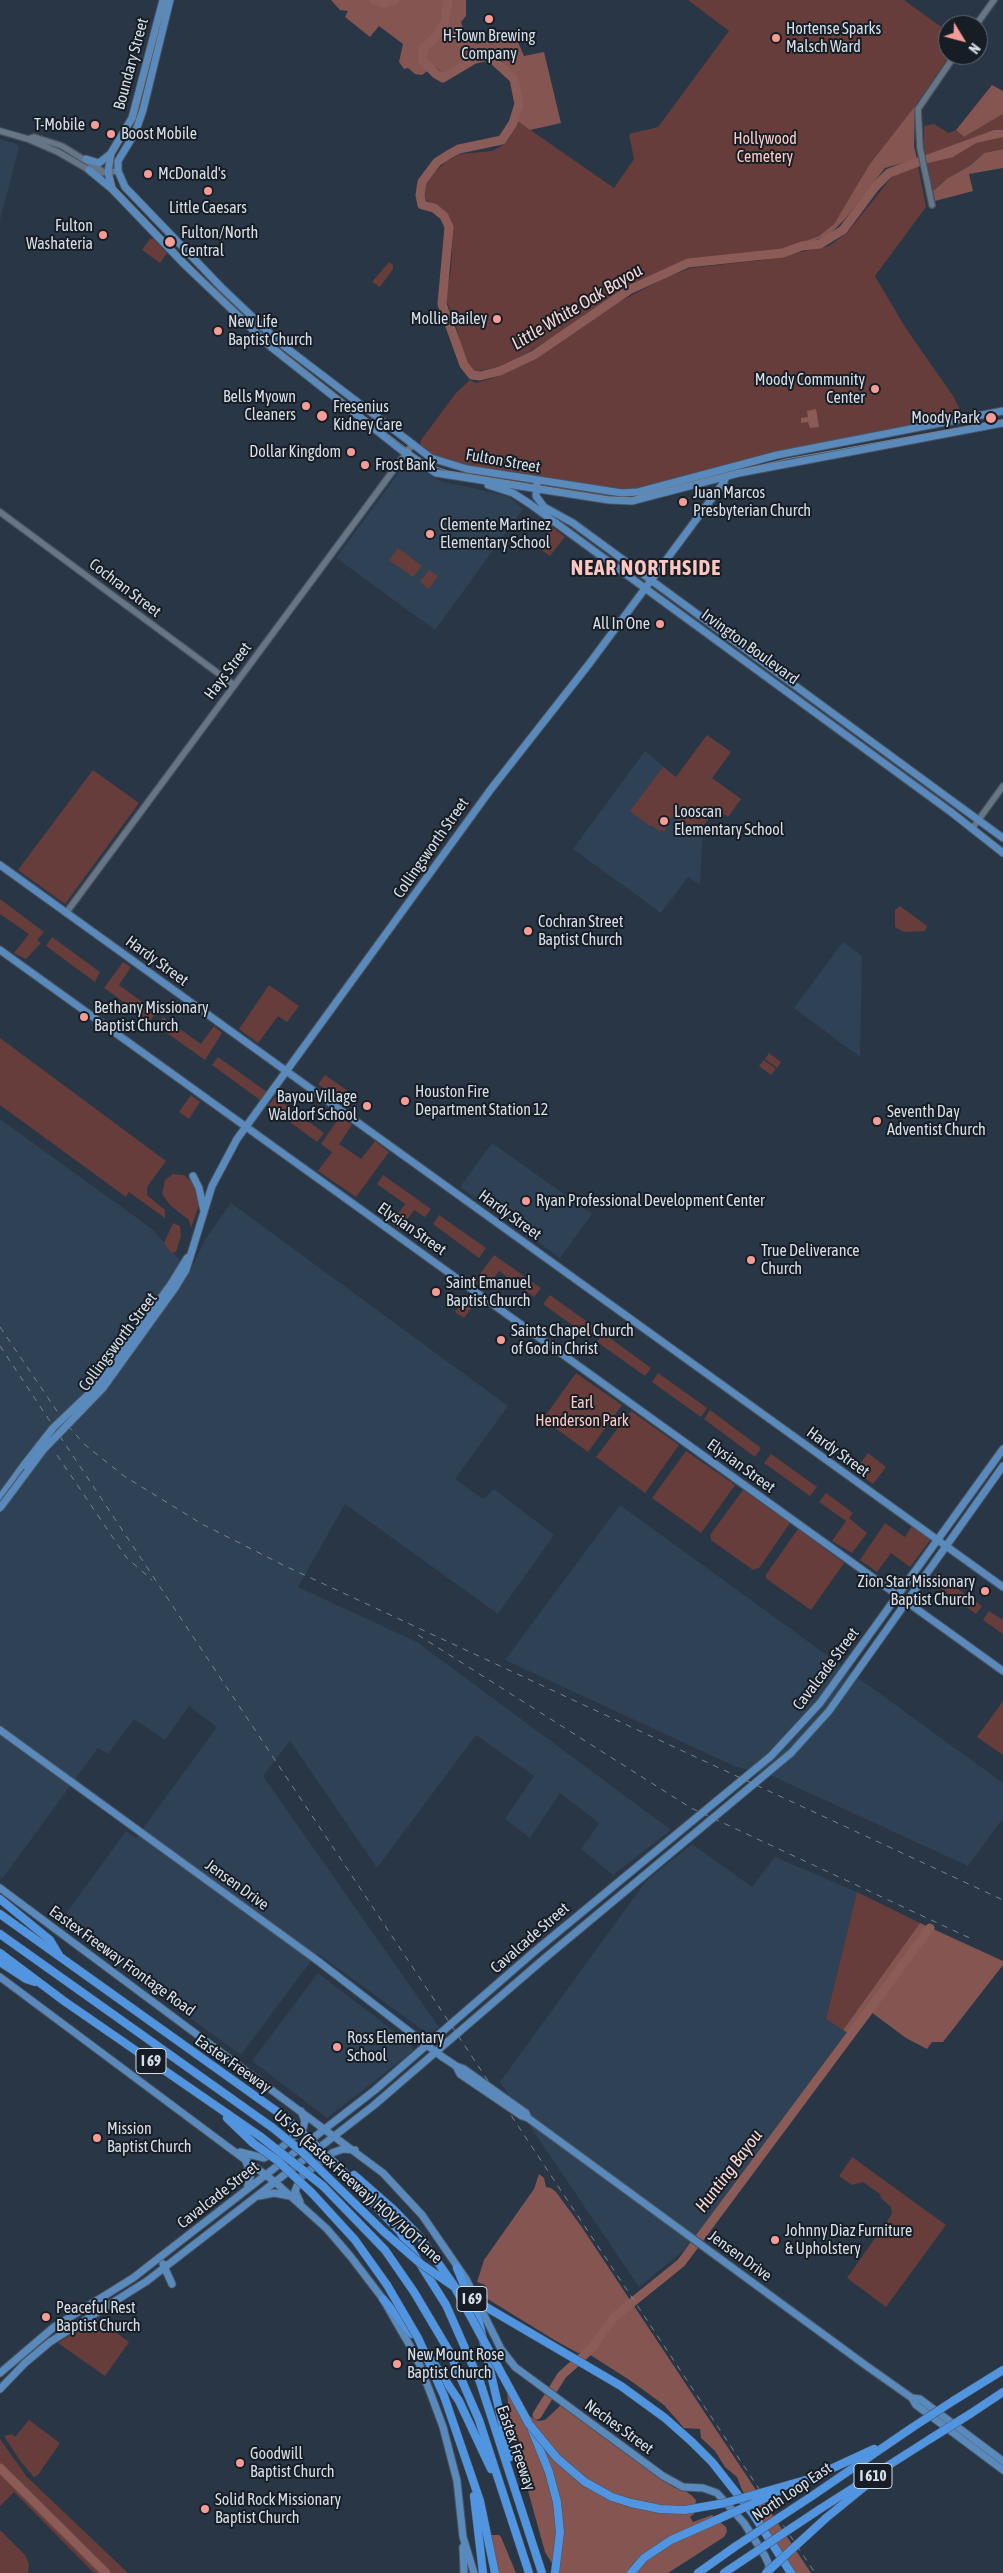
<!DOCTYPE html>
<style>
body{margin:0}
#map{position:relative;width:1003px;height:2573px;overflow:hidden;background:#293645;font-family:"Asap Condensed",sans-serif}
canvas{display:block}
.north{position:absolute;left:938px;top:15px;width:50px;height:50px;box-sizing:border-box;background:#171d24;border:1px solid #646b73;border-radius:50%;rotate:127deg;font-size:14px;font-weight:700;line-height:20px;text-align:center;color:#d7dfe9}
.north::after{content:'';display:block;margin:auto;width:18px;height:22px;background:#f59c96;clip-path:polygon(50% 0,100% 100%,50% 72%,0 100%)}
</style>
<div id="map">
<canvas width="1003" height="2573"></canvas>
<div class="north">N</div>
</div>
<script>
const ctx = document.querySelector('canvas').getContext('2d');
ctx.lineJoin = 'round';
function paint(path, color) {
  ctx.fillStyle = color;
  ctx.fill(path, 'evenodd');
}
function poly(rows) {
  const path = new Path2D();
  for (const r of rows) {
    path.moveTo(r[0], r[1]);
    for (let i = 2; i < r.length; i += 2) path.lineTo(r[i], r[i + 1]);
  }
  return path;
}
function trace(path, color, width, dash) {
  ctx.strokeStyle = color;
  ctx.lineWidth = width;
  ctx.lineCap = dash ? 'butt' : 'round';
  ctx.setLineDash(dash || []);
  ctx.stroke(path);
}
function label(font, color, halo, rows, align = 'center') {
  ctx.font = font + ' "Asap Condensed",sans-serif';
  ctx.lineWidth = 4;
  ctx.setLineDash([]);
  ctx.textBaseline = 'middle';
  ctx.strokeStyle = halo;
  ctx.fillStyle = color;
  for (const [text, x, y, turn = 0] of rows) {
    ctx.save();
    ctx.translate(x, y);
    ctx.rotate((+turn || 0) * Math.PI / 180);
    ctx.textAlign = isNaN(turn) ? turn : align;
    if (halo) ctx.strokeText(text, 0, 0);
    ctx.fillText(text, 0, 0);
    ctx.restore();
  }
}
paint(poly([
 [0,139,17,144,19,148,0,220],
 [411,463,440,481,508,496,523,509,435,630,336,558,405,464],
 [707,735,731,752,712,778,741,799,728,817,716,809,703,826,700,885,688,877,661,913,573,849,645,751,676,777],
 [843,942,862,956,860,1057,794,1008],
 [0,1119,152,1229,190,1271,206,1238,231,1203,508,1406,455,1479,483,1499,494,1489,554,1535,498,1614,345,1504,298,1587,417,1642,671,1830,613,1875,581,1849,599,1823,560,1793,530,1838,505,1819,534,1776,476,1735,377,1868,290,1741,263,1776,439,2027,428,2034,317,1953,241,2055,59,1923,126,1831,136,1838,217,1727,189,1706,165,1740,134,1719,108,1754,98,1748,2,1879,0,1877],
 [492,1143,592,1214,560,1258,460,1187],
 [620,1505,1003,1783,1003,1818,968,1866,772,1776,734,1766,505,1660],
 [692,1844,752,1887,775,1857,857,1892,826,2019,847,2032,688,2247,639,2287,500,2082,646,1881],
 [318,1973,411,2044,413,2051,327,2118,252,2061]
]), '#2f4155');
paint(poly([
 [688,0,904,0,948,32,950,55,915,106,869,165,834,224,820,236,783,249,687,259,636,284,529,352,499,367,472,372,462,355,455,320,445,299,451,270,453,227,447,215,436,205,427,201,423,194,426,185,436,171,447,161,461,154,492,151,502,146,510,137,516,120,614,188,634,159,629,134,658,127,729,31],
 [1003,114,1003,149,984,153,971,165,948,178,933,191,924,147,924,126,934,124,949,133,956,130,964,137],
 [918,166,926,207,875,276,905,327,953,396,964,417,822,443,630,491,455,465,431,455,420,445,421,440,456,393,470,380,476,383,493,378,532,361,619,302,667,277,691,268,763,260,829,246,847,233,894,174],
 [150,239,154,239,167,253,160,263,142,250],
 [389,262,393,265,393,269,380,287,372,282],
 [552,527,565,537,550,556,537,547],
 [398,548,422,566,413,577,389,560],
 [429,570,438,576,429,589,420,582],
 [707,735,731,752,712,778,741,799,728,817,716,809,703,826,702,830,671,817,665,831,659,831,651,825,650,826,630,811,663,767,676,777],
 [93,770,139,803,65,904,18,870],
 [0,899,44,932,37,940,41,943,26,959,14,953,29,934,0,914],
 [900,906,927,926,925,931,904,932,895,927,895,910],
 [52,937,100,972,95,982,46,946],
 [123,962,131,967,119,985,156,1012,150,1021,104,988],
 [269,985,299,1006,287,1022,278,1016,258,1043,239,1029],
 [163,1017,201,1044,214,1026,222,1033,205,1060,157,1026],
 [0,1038,166,1161,147,1187,147,1195,165,1210,165,1218,129,1192,126,1197,0,1105],
 [769,1053,781,1062,777,1068,765,1059],
 [218,1057,267,1092,260,1100,212,1065],
 [764,1060,776,1069,771,1075,759,1066],
 [325,1075,348,1091,341,1101,318,1084],
 [191,1095,200,1102,189,1119,179,1112],
 [275,1097,324,1133,317,1142,268,1106],
 [344,1119,352,1125,339,1144,361,1159,375,1141,389,1152,356,1197,318,1171,332,1152,321,1144,336,1122],
 [173,1174,184,1175,195,1185,200,1202,191,1228,189,1220,170,1205,162,1194,165,1180],
 [383,1175,431,1209,425,1217,414,1210,400,1230,391,1223,405,1204,377,1184],
 [439,1215,486,1248,479,1258,433,1224],
 [173,1223,180,1226,181,1236,176,1252,171,1253,164,1243],
 [494,1255,541,1288,534,1297,499,1271,485,1290,474,1282],
 [468,1294,477,1301,464,1318,455,1312],
 [550,1295,596,1328,589,1337,543,1304],
 [603,1333,651,1368,645,1376,597,1342],
 [576,1373,622,1405,588,1452,543,1419],
 [658,1373,707,1408,701,1417,652,1382],
 [710,1410,761,1448,755,1457,704,1419],
 [631,1411,679,1445,645,1493,596,1457],
 [686,1451,735,1485,701,1533,652,1498],
 [868,1453,886,1467,873,1484,855,1471],
 [771,1454,817,1487,810,1496,764,1463],
 [743,1490,790,1523,759,1568,753,1570,711,1540,710,1535],
 [826,1493,853,1513,849,1518,867,1533,852,1553,832,1541,846,1521,819,1502],
 [885,1523,905,1537,912,1526,930,1540,910,1567,891,1553,877,1572,860,1560],
 [798,1529,844,1563,811,1610,768,1580,765,1576],
 [936,1573,982,1606,976,1614,930,1581],
 [989,1611,1003,1620,1003,1634,983,1620],
 [1003,1701,1003,1755,977,1737],
 [857,1892,920,1923,843,2030,826,2019],
 [852,2157,946,2225,886,2307,847,2278,892,2214,891,2207,881,2198,880,2194,863,2182,852,2185,839,2176],
 [96,2318,129,2342,105,2376,58,2343],
 [29,2420,60,2443,38,2475,34,2477,21,2462,4,2436,12,2434,15,2437],
 [0,2439,27,2477,128,2573,94,2573,14,2492,0,2506],
 [0,2530,25,2555,29,2564,28,2573,0,2573]
]), '#663d3a');
paint(poly([
 [331,0,466,0,466,16,461,22,466,40,473,38,477,44,514,33,524,56,544,52,561,123,530,130,516,120,523,103,518,99,514,84,516,80,507,73,502,61,481,55,445,75,434,66,422,75,415,74,408,68,404,69,399,62,403,44,379,26,370,37,345,17,348,11,340,10],
 [992,85,1003,91,1003,114,964,137,956,130],
 [915,106,914,146,917,159,885,168,845,219,827,237,783,249,819,236,834,224,869,165],
 [1003,149,1003,168,969,174,973,191,935,201,933,191,948,178,971,165,984,153],
 [920,1923,1003,1961,1003,1965,943,2042,932,2042,927,2049,906,2038,871,2012,853,2036,843,2030],
 [539,2174,544,2178,546,2187,551,2188,556,2192,581,2226,811,2573,795,2573,742,2490,737,2477,725,2467,715,2451,701,2438,700,2429,684,2428,664,2405,631,2381,592,2356,584,2352,578,2353,556,2341,486,2298,488,2292,485,2285,477,2282,484,2260,534,2189],
 [507,2390,518,2409,538,2421,545,2420,561,2405,673,2487,684,2490,691,2495,696,2500,694,2514,690,2517,693,2522,712,2515,726,2527,727,2532,724,2537,668,2573,558,2573,545,2552,530,2498,510,2428],
 [491,2535,499,2535,501,2537,516,2573,498,2573]
]), '#845551');
paint(poly([
 [994,130,1003,130,1003,137,976,143,953,157,916,166,915,159],
 [816,409,819,427,810,428,808,422,801,423,801,418,808,417,807,411]
]), '#8b5b58');
trace(poly([
 [374,0,385,3,395,0],
 [448,0,445,22,435,38,424,47,422,60,436,74,443,78,475,59,489,56,514,79,519,104,513,123,502,140,459,149,448,155,437,162,422,182,420,195,422,205,434,208,444,216,449,227,442,304,464,365,472,375,480,376,500,371,534,355,629,290,688,263,783,253,802,246,820,244,843,230,875,187,889,173,926,159],
 [537,2415,562,2375,591,2349,614,2317,681,2263,930,1928],
 [0,2468,106,2573]
]), '#8b5b58', 9);
const minor = poly([
 [976,25,994,0],
 [0,131,28,139,58,152,89,170,100,173,118,171],
 [28,139,34,137,62,146,104,172],
 [932,205,920,148,918,109,955,55],
 [0,512,234,685],
 [972,829,1003,786],
 [66,913,412,445]
]);
const major = poly([
 [163,0,132,118,111,153,108,172,112,189,184,264,271,347,400,449,436,473,609,500,632,501,739,473,1003,423],
 [170,0,143,110,135,133,118,161,118,171,125,187,222,288,280,343,431,458,467,469,622,493,638,492,777,455,1003,411],
 [86,159,99,163,109,155],
 [89,170,112,189],
 [537,484,536,496,544,507,573,523,1003,838],
 [488,485,513,493,530,504,951,812,1003,853],
 [0,865,1003,1587],
 [0,950,1003,1671],
 [193,1176,199,1188,204,1211],
 [171,1284,187,1258],
 [175,1288,186,1270,212,1186,237,1139,491,789,589,664,724,482,726,476],
 [0,1498,24,1465],
 [0,1730,318,1961,441,2056,456,2066,464,2069,526,2113,528,2118],
 [0,1888,383,2173,422,2215,466,2279,501,2349,515,2367,663,2476,683,2487,703,2488,717,2493,744,2523,765,2556,769,2565,768,2573],
 [0,1977,275,2182,327,2229,351,2257,383,2299,399,2327,416,2356,430,2392,443,2427,457,2481,463,2537,474,2573],
 [456,2066,460,2074,522,2116,528,2118,868,2367,912,2398,920,2399,1003,2461],
 [240,2152,264,2158,280,2149,303,2128,305,2121,301,2111],
 [245,2159,251,2174,247,2189],
 [259,2196,274,2193,290,2196],
 [300,2202,295,2191,301,2177,332,2153,343,2149,355,2150],
 [163,2264,172,2284],
 [0,2373,54,2327,133,2278,375,2090,535,1951,771,1756,820,1703,1003,1449],
 [0,2389,25,2363,50,2342,147,2281,373,2106,545,1958,791,1753,829,1711,1003,1466],
 [912,2398,916,2405,1003,2470],
 [463,2547,464,2573]
]);
const highway = poly([
 [0,1899,50,1940,59,1955],
 [0,1914,286,2118],
 [0,1934,273,2128],
 [0,1953,64,2001,261,2137],
 [0,1962,26,1979,35,1982],
 [227,2118,253,2143],
 [342,2170,400,2232,446,2305,480,2382,542,2573],
 [354,2175,394,2210,420,2237],
 [323,2186,385,2250,414,2292,449,2351,479,2420,529,2573],
 [312,2193,355,2240,387,2285],
 [457,2268,479,2322,510,2457],
 [383,2299,412,2334],
 [427,2353,459,2401,491,2469],
 [444,2396,480,2501,495,2573],
 [953,2401,1003,2370],
 [970,2414,1003,2392],
 [532,2430,549,2472,557,2502,560,2532,555,2573],
 [692,2442,712,2462,753,2514,791,2573],
 [809,2479,874,2449],
 [474,2496,483,2573],
 [812,2496,913,2427],
 [820,2509,930,2439],
 [826,2518,869,2483],
 [698,2573,736,2546],
 [724,2573,742,2561]
]);
trace(minor, '#485360', 8);
trace(major, '#485360', 9);
trace(highway, '#485360', 9);
trace(minor, '#677687', 5.5);
trace(major, '#5a89bc', 7);
trace(highway, '#5195e0', 8);
trace(poly([
 [165,0,135,119,112,158,111,172,115,187,217,293,264,337,302,369,427,464,448,471,606,497,632,498,786,459,1003,420]
]), '#788390', 1);
trace(poly([
 [0,1327,63,1420,84,1444,124,1476,202,1524,283,1565,1003,1900],
 [0,1346,815,2573],
 [57,1455,126,1557,152,1580],
 [418,1635,691,1808,974,1940]
]), '#788390', 1, [6, 6]);
const majorBridge = poly([
 [24,1465,53,1428,96,1387,171,1284],
 [0,1508,44,1449,103,1388,175,1288]
]);
const highwayBridge = poly([
 [286,2118,342,2170],
 [273,2128,301,2151,383,2231,421,2264,469,2297,621,2386,665,2418,692,2442],
 [261,2137,323,2186],
 [253,2143,278,2161,312,2193],
 [420,2237,453,2284,529,2424,557,2458,585,2482,612,2497,631,2503,660,2509,685,2510,725,2503,809,2479],
 [387,2285,418,2338,444,2396],
 [913,2427,953,2401],
 [930,2439,970,2414],
 [736,2546,812,2496],
 [742,2561,820,2509],
 [631,2573,644,2558,671,2540,777,2493],
 [766,2573,826,2518]
]);
trace(majorBridge, '#485360', 9, []);
trace(highwayBridge, '#485360', 9, []);
trace(majorBridge, '#5a89bc', 7);
trace(highwayBridge, '#5195e0', 8);
for (const [x, y, r, color] of [
 [489,19,5,"#f59c96"],
 [776,38,5,"#f59c96"],
 [95,125,5,"#f59c96"],
 [111,134,5,"#f59c96"],
 [148,174,5,"#f59c96"],
 [208,191,5,"#f59c96"],
 [103,235,5,"#f59c96"],
 [170,242,6,"#f59c96"],
 [497,319,5,"#f59c96"],
 [218,331,5,"#f59c96"],
 [875,389,5,"#f59c96"],
 [306,406,5,"#f59c96"],
 [322,416,6,"#f59c96"],
 [991,418,6,"#f59c96"],
 [351,452,5,"#f59c96"],
 [365,465,5,"#f59c96"],
 [683,502,5,"#f59c96"],
 [430,534,5,"#f59c96"],
 [660,624,5,"#f59c96"],
 [664,821,5,"#f59c96"],
 [528,931,5,"#f59c96"],
 [84,1017,5,"#f59c96"],
 [405,1101,5,"#f59c96"],
 [367,1106,5,"#f59c96"],
 [877,1121,5,"#f59c96"],
 [526,1201,5,"#f59c96"],
 [751,1260,5,"#f59c96"],
 [436,1292,5,"#f59c96"],
 [501,1340,5,"#f59c96"],
 [985,1591,5,"#f59c96"],
 [337,2047,5,"#f59c96"],
 [97,2138,5,"#f59c96"],
 [775,2240,5,"#f59c96"],
 [46,2317,5,"#f59c96"],
 [397,2364,5,"#f59c96"],
 [240,2463,5,"#f59c96"],
 [205,2509,5,"#f59c96"]
]) {
  const dot = new Path2D();
  dot.arc(x, y, r, 0, 2 * Math.PI);
  ctx.fillStyle = color;
  ctx.fill(dot);
  trace(dot, '#171d24', 2);
}
for (const [x, y, w] of [
 [151,2061,30],
 [472,2299,30],
 [873,2476,38]
]) {
  const box = new Path2D();
  box.roundRect(x - w / 2, y - 12.5, w, 25, 4);
  ctx.fillStyle = '#171d24';
  ctx.fill(box);
  trace(box, '#d7dfe9', 1);
}
label('bold 15px', '#d7dfe9', null, [
 ["I 69",151,2061],
 ["I 69",472,2299],
 ["I 610",873,2476]
]);
label('16px', '#d7dfe9', '#171d24', [
 ["Hortense Sparks",786,29],
 ["Malsch Ward",786,47],
 ["H-Town Brewing",489,36,"center"],
 ["Company",489,54,"center"],
 ["T-Mobile",85,125,"right"],
 ["Boost Mobile",121,134],
 ["McDonald's",158,174],
 ["Little Caesars",208,208,"center"],
 ["Fulton",93,226,"right"],
 ["Washateria",93,244,"right"],
 ["Fulton/North",181,233],
 ["Central",181,251],
 ["Mollie Bailey",487,319,"right"],
 ["New Life",228,322],
 ["Baptist Church",228,340],
 ["Moody Community",865,380,"right"],
 ["Center",865,398,"right"],
 ["Bells Myown",296,397,"right"],
 ["Cleaners",296,415,"right"],
 ["Fresenius",333,407],
 ["Kidney Care",333,425],
 ["Moody Park",980,418,"right"],
 ["Dollar Kingdom",341,452,"right"],
 ["Frost Bank",375,465],
 ["Juan Marcos",693,493],
 ["Presbyterian Church",693,511],
 ["Clemente Martinez",440,525],
 ["Elementary School",440,543],
 ["All In One",650,624,"right"],
 ["Looscan",674,812],
 ["Elementary School",674,830],
 ["Cochran Street",538,922],
 ["Baptist Church",538,940],
 ["Bethany Missionary",94,1008],
 ["Baptist Church",94,1026],
 ["Houston Fire",415,1092],
 ["Department Station 12",415,1110],
 ["Bayou Village",357,1097,"right"],
 ["Waldorf School",357,1115,"right"],
 ["Seventh Day",887,1112],
 ["Adventist Church",887,1130],
 ["Ryan Professional Development Center",536,1201],
 ["True Deliverance",761,1251],
 ["Church",761,1269],
 ["Saint Emanuel",446,1283],
 ["Baptist Church",446,1301],
 ["Saints Chapel Church",511,1331],
 ["of God in Christ",511,1349],
 ["Zion Star Missionary",975,1582,"right"],
 ["Baptist Church",975,1600,"right"],
 ["Ross Elementary",347,2038],
 ["School",347,2056],
 ["Mission",107,2129],
 ["Baptist Church",107,2147],
 ["Johnny Diaz Furniture",785,2231],
 ["& Upholstery",785,2249],
 ["Peaceful Rest",56,2308],
 ["Baptist Church",56,2326],
 ["New Mount Rose",407,2355],
 ["Baptist Church",407,2373],
 ["Goodwill",250,2454],
 ["Baptist Church",250,2472],
 ["Solid Rock Missionary",215,2500],
 ["Baptist Church",215,2518]
], 'left');
label('16px', '#d7dfe9', '#171d24', [
 ["Boundary Street",131,64,-75],
 ["Fulton Street",503,461,10],
 ["Cochran Street",125,588,37],
 ["Irvington Boulevard",750,647,36],
 ["Hays Street",228,671,-53],
 ["Collingsworth Street",431,848,-55],
 ["Hardy Street",157,961,36],
 ["Hardy Street",510,1215,36],
 ["Elysian Street",412,1229,35],
 ["Collingsworth Street",118,1342,-53],
 ["Hardy Street",838,1452,36],
 ["Elysian Street",741,1466,36],
 ["Cavalcade Street",826,1669,-53],
 ["Jensen Drive",237,1885,36],
 ["Cavalcade Street",530,1938,-41],
 ["Eastex Freeway Frontage Road",122,1961,36],
 ["Eastex Freeway",233,2064,35],
 ["US 59 (Eastex Freeway) HOV/HOT lane",358,2187,42],
 ["Cavalcade Street",218,2195,-38],
 ["Jensen Drive",740,2256,36],
 ["Neches Street",619,2427,36],
 ["Eastex Freeway",516,2448,71],
 ["North Loop East",792,2492,-34]
]);
label('16px', '#fccbc6', '#171d24', [
 ["Hollywood",765,139],
 ["Cemetery",765,157],
 ["Earl",582,1403],
 ["Henderson Park",582,1421]
]);
label('italic 18px', '#f9d8d5', '#171d24', [
 ["Little White Oak Bayou",577,307,-31],
 ["Hunting Bayou",729,2171,-53]
]);
ctx.letterSpacing = '1px';
label('bold 21px', '#fbc7c2', '#171d24', [
 ["NEAR NORTHSIDE",646,568]
]);
ctx.letterSpacing = '0px';
</script>
